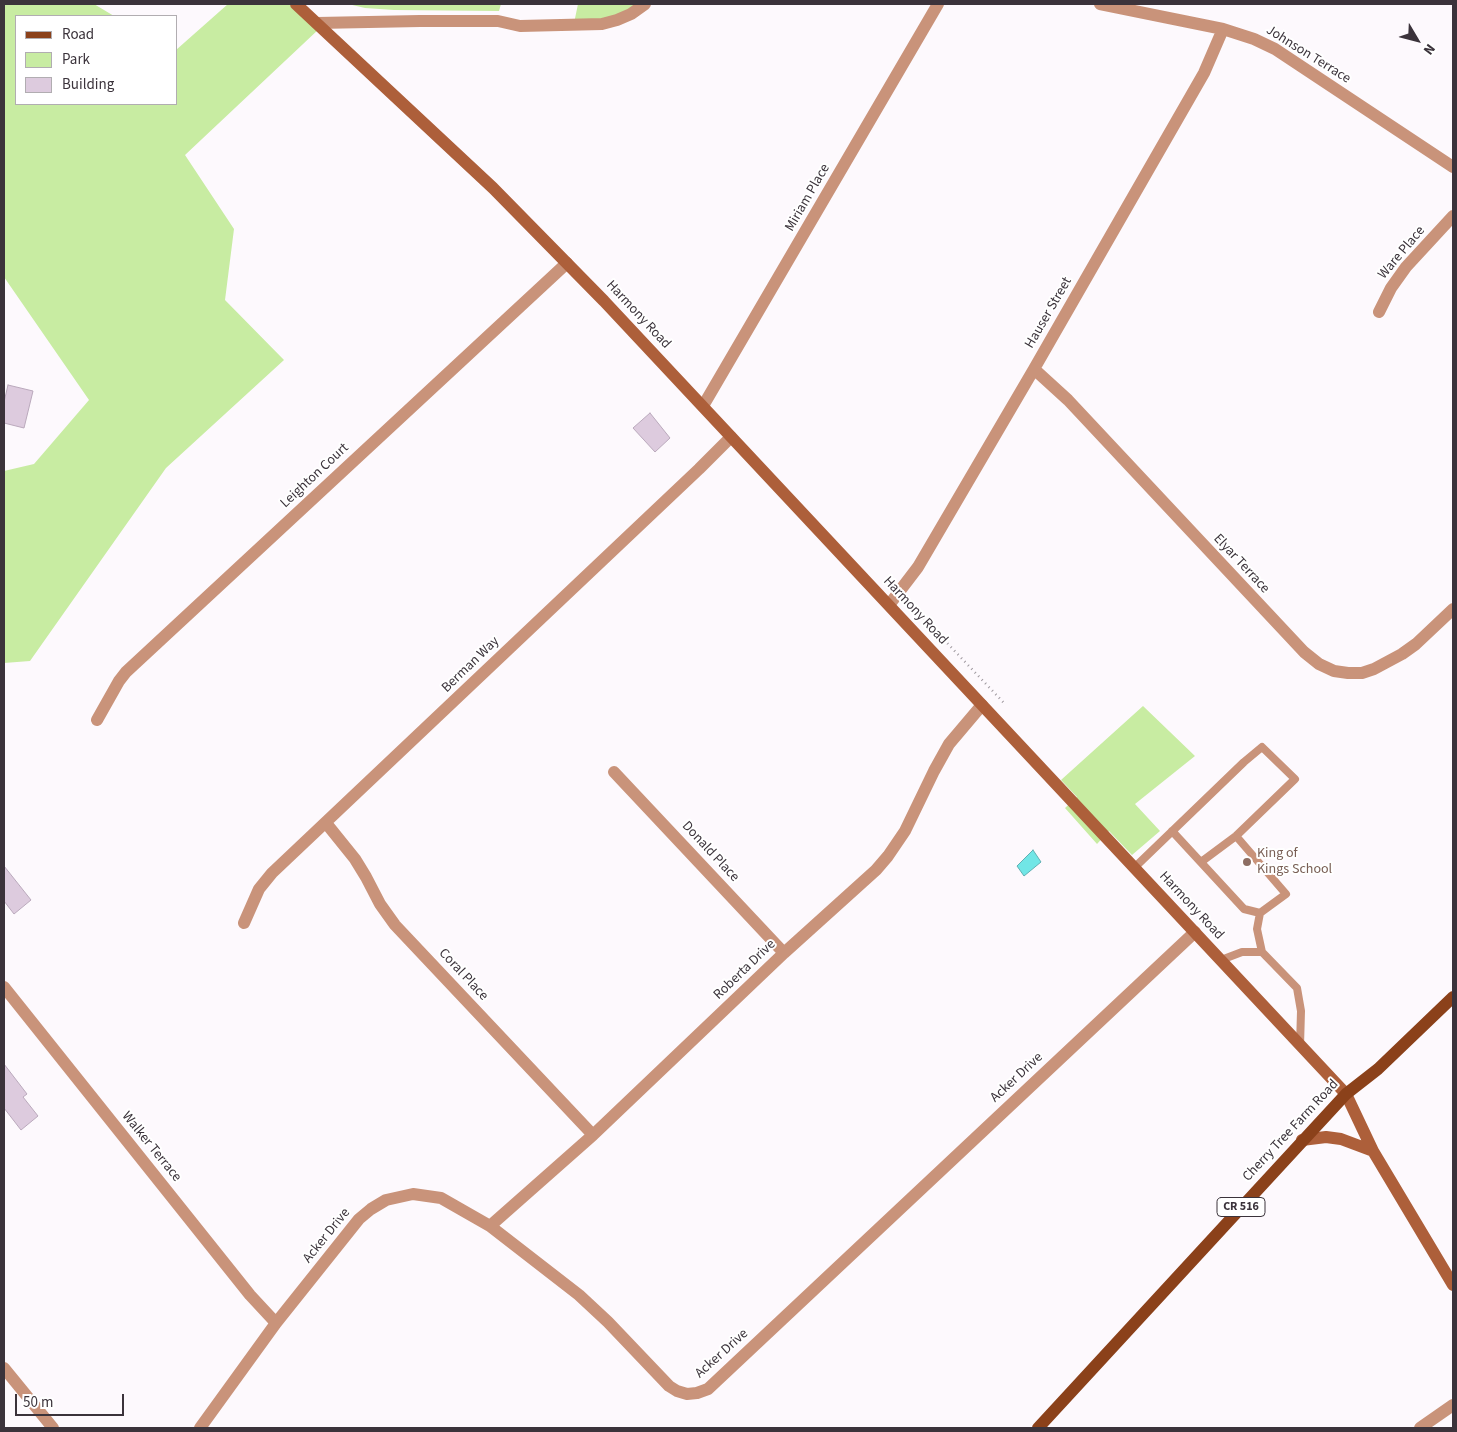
<!DOCTYPE html>
<style>
body{margin:0}
#map{position:relative;width:1457px;height:1432px;overflow:hidden;background:#fdf9fd;font-family:"Source Sans 3",sans-serif}
canvas{display:block}
.frame{position:absolute;inset:0;border:5px solid #3b333b;pointer-events:none}
.legend{position:absolute;left:15px;top:15px;width:162px;height:90px;box-sizing:border-box;background:#fff;border:1px solid #b1adb1;margin:0;padding:6px 9px;list-style:none;font-size:15px;color:#3b333b}
.legend li{display:flex;align-items:center;gap:10px;height:25px}
.legend b{width:25px;border:1px solid #b1adb1}
.north{position:absolute;left:1392px;top:15px;width:50px;height:50px;-webkit-text-stroke:4px #fff;paint-order:stroke;rotate:127deg;font-size:14px;font-weight:700;line-height:20px;text-align:center;color:#3b333b}
.north::after{content:'';display:block;margin:auto;width:18px;height:22px;background:#3b333b;clip-path:polygon(50% 0,100% 100%,50% 72%,0 100%)}
.scale{position:absolute;left:15px;top:1394px;width:109px;height:22px;box-sizing:border-box;border:2px solid #3b333b;border-top:0;padding-left:6px;font-size:15px;line-height:18px;white-space:nowrap;color:#3b333b;-webkit-text-stroke:4px #fff;paint-order:stroke}
</style>
<div id="map">
<canvas width="1457" height="1432"></canvas>
<div class="frame"></div>
<ul class="legend">
<li><b style="height:6px;background:#8b411a"></b>Road</li>
<li><b style="height:14px;background:#c8eca2"></b>Park</li>
<li><b style="height:14px;background:#ddcbde"></b>Building</li>
</ul>
<div class="north">N</div>
<div class="scale">50 m</div>
</div>
<script>
const ctx = document.querySelector('canvas').getContext('2d');
ctx.lineJoin = 'round';
function paint(path, color) {
  ctx.fillStyle = color;
  ctx.fill(path, 'evenodd');
}
function poly(rows) {
  const path = new Path2D();
  for (const r of rows) {
    path.moveTo(r[0], r[1]);
    for (let i = 2; i < r.length; i += 2) path.lineTo(r[i], r[i + 1]);
  }
  return path;
}
function trace(path, color, width, dash) {
  ctx.strokeStyle = color;
  ctx.lineWidth = width;
  ctx.lineCap = dash ? 'butt' : 'round';
  ctx.setLineDash(dash || []);
  ctx.stroke(path);
}
function label(font, color, halo, rows, align = 'center') {
  ctx.font = font + ' "Source Sans 3",sans-serif';
  ctx.lineWidth = 4;
  ctx.setLineDash([]);
  ctx.textBaseline = 'middle';
  ctx.strokeStyle = halo;
  ctx.fillStyle = color;
  for (const [text, x, y, turn = 0] of rows) {
    ctx.save();
    ctx.translate(x, y);
    ctx.rotate((+turn || 0) * Math.PI / 180);
    ctx.textAlign = isNaN(turn) ? turn : align;
    if (halo) ctx.strokeText(text, 0, 0);
    ctx.fillText(text, 0, 0);
    ctx.restore();
  }
}
paint(poly([
 [4,4,94,4,114,16,16,16,16,104,176,104,176,50,228,4,291,4,319,29,185,155,234,229,225,300,284,360,166,468,30,661,4,663,4,471,34,464,89,400,4,277],
 [348,4,501,4,499,11,394,10,365,8],
 [578,4,638,4,627,21,573,28],
 [1143,706,1195,756,1135,804,1160,831,1132,855,1109,831,1097,844,1065,808,1077,797,1061,780]
]), '#c8eca2');
const water = poly([
 [1033,850,1041,862,1024,876,1017,866,1033,850]
]);
paint(water, '#71e6e6');
trace(water, '#61b0b3', 1);
const building = poly([
 [8,385,33,391,24,428,4,423,4,402,8,385],
 [650,413,670,438,655,452,633,428,650,413],
 [4,866,31,900,14,914,4,901,4,866],
 [4,1064,27,1094,23,1097,38,1116,21,1130,4,1108,4,1064]
]);
paint(building, '#ddcbde');
trace(building, '#baa9bc', 1);
trace(poly([
 [913,607,1004,703]
]), '#9f999f', 2.5, [1, 4]);
trace(poly([
 [1172,831,1244,909,1260,913],
 [1236,836,1286,894,1260,913,1257,929,1262,952],
 [1134,868,1244,762,1262,747,1295,779,1236,836,1201,862],
 [1221,960,1242,952,1262,952,1297,988,1301,1011,1300,1046]
]), '#c9937a', 8);
trace(poly([
 [1100,4,1223,29,1254,39,1275,49,1453,167],
 [317,23,420,21,498,21,520,26,602,24,617,20,631,14,645,4],
 [1379,312,1391,288,1406,267,1453,216],
 [1034,369,1068,400,1304,652,1319,664,1334,671,1348,673,1362,673,1374,669,1402,654,1416,644,1453,609],
 [703,406,938,4],
 [889,605,918,567,1034,369,1204,73,1223,29],
 [97,720,119,681,126,672,567,263],
 [614,772,784,953],
 [326,823,355,859,366,877,380,904,395,925,593,1135],
 [244,923,259,889,272,873,699,469,731,437],
 [4,987,250,1295,276,1323],
 [490,1226,593,1135,784,953,876,870,888,856,905,831,934,771,949,744,982,705],
 [4,1368,53,1428],
 [200,1428,276,1323,359,1219,371,1209,386,1200,413,1194,441,1198,490,1226,579,1295,608,1322,669,1386,677,1391,687,1394,697,1393,708,1389,1195,932],
 [1420,1428,1453,1405]
]), '#c9937a', 12);
trace(poly([
 [296,4,493,188,604,301,1346,1094,1373,1151,1453,1285],
 [1302,1140,1326,1137,1341,1139,1373,1151]
]), '#ad5f3a', 12);
trace(poly([
 [1038,1428,1346,1094,1378,1069,1453,997]
]), '#8b411a', 12);
for (const [x, y, r, color] of [
 [1247,862,5,"#8d6e63"]
]) {
  const dot = new Path2D();
  dot.arc(x, y, r, 0, 2 * Math.PI);
  ctx.fillStyle = color;
  ctx.fill(dot);
  trace(dot, '#fff', 2);
}
for (const [x, y, w] of [
 [1241,1207,48]
]) {
  const box = new Path2D();
  box.roundRect(x - w / 2, y - 9.5, w, 19, 4);
  ctx.fillStyle = '#fff';
  ctx.fill(box);
  trace(box, '#3b333b', 1);
}
label('bold 12px', '#3b333b', null, [
 ["CR 516",1241,1207]
]);
label('14px', '#3b333b', '#fff', [
 ["Johnson Terrace",1308,55,32],
 ["Miriam Place",808,198,-60],
 ["Ware Place",1402,253,-50],
 ["Hauser Street",1049,313,-60],
 ["Harmony Road",638,315,47],
 ["Leighton Court",315,476,-43],
 ["Elyar Terrace",1241,564,47],
 ["Harmony Road",915,611,47],
 ["Berman Way",471,665,-44],
 ["Donald Place",710,852,47],
 ["Harmony Road",1191,906,47],
 ["Roberta Drive",745,970,-44],
 ["Coral Place",463,975,47],
 ["Acker Drive",1017,1078,-43],
 ["Cherry Tree Farm Road",1291,1131,-47],
 ["Walker Terrace",151,1147,51],
 ["Acker Drive",327,1236,-51],
 ["Acker Drive",722,1354,-42]
]);
label('14px', '#785e54', '#fff', [
 ["King of",1257,854],
 ["Kings School",1257,870]
], 'left');
</script>
